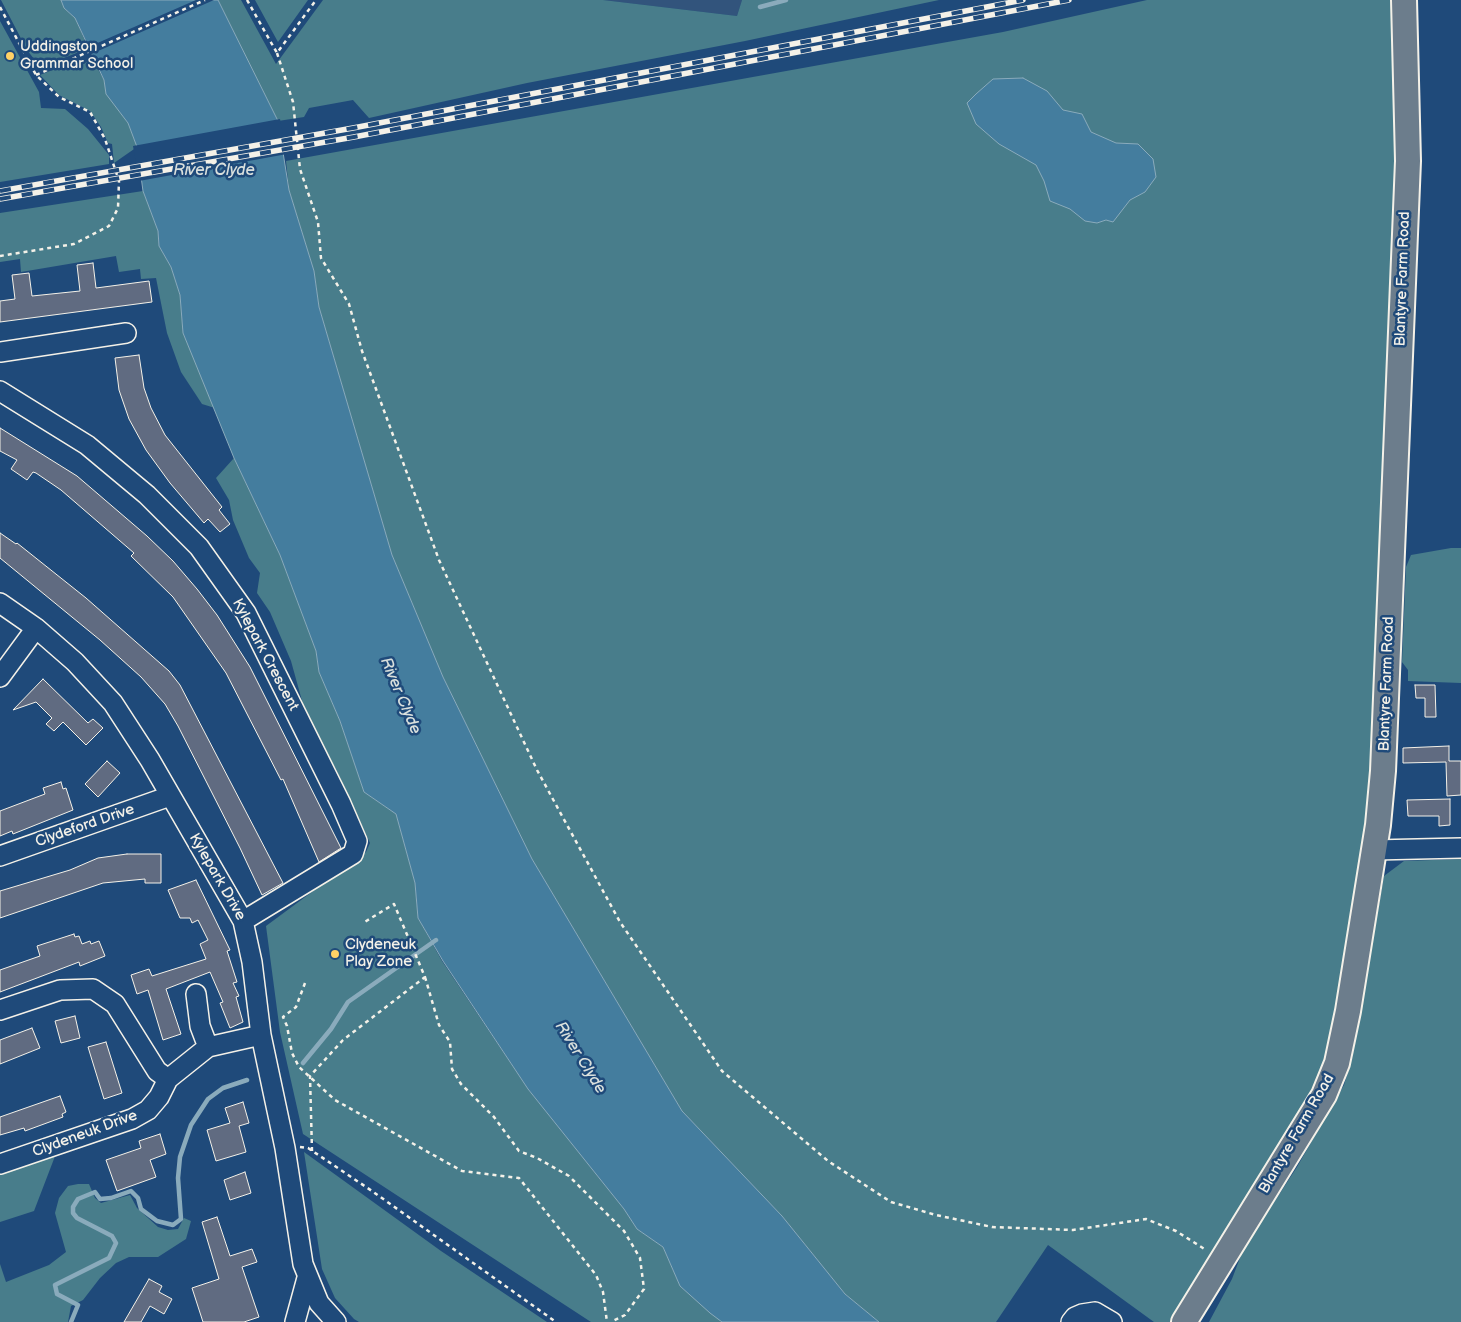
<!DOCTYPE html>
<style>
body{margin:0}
canvas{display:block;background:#1f4a7a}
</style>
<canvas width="1461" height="1322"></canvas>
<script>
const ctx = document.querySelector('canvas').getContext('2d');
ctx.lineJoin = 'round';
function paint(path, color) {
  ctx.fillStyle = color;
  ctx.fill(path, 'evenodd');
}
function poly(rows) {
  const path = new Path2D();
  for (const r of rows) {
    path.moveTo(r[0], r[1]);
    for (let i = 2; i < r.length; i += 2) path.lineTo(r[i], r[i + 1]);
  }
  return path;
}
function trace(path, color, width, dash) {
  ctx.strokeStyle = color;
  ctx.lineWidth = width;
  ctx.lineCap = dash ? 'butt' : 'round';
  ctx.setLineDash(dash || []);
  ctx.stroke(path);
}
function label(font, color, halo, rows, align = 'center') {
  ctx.font = font + ' "Balsamiq Sans",sans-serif';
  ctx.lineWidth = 5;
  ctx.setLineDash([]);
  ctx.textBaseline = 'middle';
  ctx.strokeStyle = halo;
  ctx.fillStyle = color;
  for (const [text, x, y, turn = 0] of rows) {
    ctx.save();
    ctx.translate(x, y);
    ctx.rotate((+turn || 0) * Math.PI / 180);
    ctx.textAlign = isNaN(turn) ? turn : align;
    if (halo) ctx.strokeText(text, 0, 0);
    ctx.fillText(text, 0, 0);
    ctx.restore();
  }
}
paint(poly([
 [603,0,742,0,737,16]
]), '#32547c');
paint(poly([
 [1,0,61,0,64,8,75,18,86,43,79,52,54,62,38,64,27,50],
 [218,0,241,0,276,64,323,0,603,0,737,16,742,0,939,0,745,41,527,83,369,118,353,100,309,108,304,117,278,121],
 [255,0,308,0,278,42],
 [1147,0,1396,0,1401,115,1387,496,1368,825,1327,1070,1175,1322,1154,1322,1048,1245,996,1322,879,1322,845,1294,782,1216,682,1111,532,859,443,677,392,555,319,307,314,271,289,190,286,161,1003,32],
 [0,21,39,92,41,108,65,109,88,129,109,155,109,164,0,182],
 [82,58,94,62,104,80,107,94,128,123,137,147,114,163,112,144,108,143,101,127,90,111,59,95,40,75],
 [143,191,158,231,159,246,171,267,180,295,183,333,215,408,202,404,181,372,167,333,156,278,141,279,140,269,119,272,116,256,21,272,20,259,0,262,0,213],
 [234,458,280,555,316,651,319,672,340,721,364,792,396,814,415,883,418,918,442,961,528,1089,624,1209,637,1229,663,1247,680,1286,722,1322,591,1322,303,1134,280,1032,266,926,366,852,370,843,336,769,309,726,291,661,270,612,257,593,260,573,249,558,233,520,229,500,216,478],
 [1451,548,1461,548,1461,683,1408,681,1408,670,1402,662,1406,567,1411,555],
 [1461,859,1461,1322,1209,1322,1232,1279,1243,1250,1297,1167,1344,1085,1352,1058,1384,876,1404,861],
 [57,1151,34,1211,0,1222,0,1169],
 [304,1152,441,1251,547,1322,359,1322,354,1319,335,1298,322,1269],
 [78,1184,89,1184,95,1198,101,1203,130,1195,137,1208,158,1227,168,1230,178,1229,184,1218,191,1221,186,1239,158,1257,129,1257,116,1263,100,1278,83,1300,71,1306,68,1322,0,1322,0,1264,6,1282,49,1265,66,1252,55,1213,59,1198,68,1186]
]), '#487d8b');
const water = poly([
 [61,0,218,0,278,121,289,190,314,271,319,307,392,555,443,677,532,859,682,1111,782,1216,845,1294,879,1322,722,1322,710,1313,680,1286,663,1247,637,1229,624,1209,528,1089,443,961,418,918,415,883,396,814,364,792,340,721,319,672,316,651,280,555,234,458,183,333,180,295,171,267,159,246,158,231,143,191,137,147,128,123,106,94,104,80,75,18,64,8,61,0],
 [1023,78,1047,91,1063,110,1082,114,1091,132,1116,143,1138,144,1153,159,1156,177,1145,192,1130,200,1113,222,1106,220,1097,223,1085,221,1070,209,1050,201,1044,181,1036,165,999,144,976,124,967,103,976,94,993,79,1023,78]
]);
paint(water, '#447d9e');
trace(water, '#8aabbc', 1);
paint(poly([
 [196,0,214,0,89,55,86,48],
 [280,119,287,154,139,181,133,146]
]), '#1f4a7a');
trace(poly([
 [760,7,786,0],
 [303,1063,331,1029,348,1002,436,940],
 [71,1322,78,1305,57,1294,55,1285,109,1258,116,1243,112,1236,77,1218,73,1213,73,1207,78,1199,95,1192,100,1199,111,1198,131,1191,138,1198,141,1209,157,1221,173,1225,181,1219,178,1178,180,1157,191,1125,208,1099,223,1088,247,1080]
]), '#8aabbc', 4.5);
const building = poly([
 [93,263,96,288,149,281,152,302,0,322,0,301,15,299,12,275,29,273,32,296,80,291,77,265,93,263],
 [139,355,144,388,151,408,165,435,222,507,219,510,230,524,220,532,208,519,204,523,170,483,146,450,129,419,119,390,115,358,139,355],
 [0,428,77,476,147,536,173,561,197,589,217,615,250,667,341,848,319,862,283,779,281,780,226,673,173,597,131,556,134,553,61,490,36,473,33,472,27,480,11,469,17,460,0,451,0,428],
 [0,533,16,544,17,543,86,598,169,671,180,685,283,883,262,895,240,848,178,726,165,704,141,677,100,640,0,558,0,533],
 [43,679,88,723,93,719,103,728,86,745,63,722,54,731,46,724,52,718,36,702,13,710,43,679],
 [1415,685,1435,685,1436,717,1425,717,1425,698,1416,698,1415,685],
 [1449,746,1449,761,1461,761,1461,795,1447,796,1446,762,1403,763,1403,748,1449,746],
 [107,761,120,773,98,797,85,784,107,761],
 [61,782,63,789,66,788,73,810,13,834,12,831,0,836,0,811,45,794,43,788,61,782],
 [1450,799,1450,825,1439,826,1439,816,1408,816,1407,800,1450,799],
 [127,854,161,854,161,883,145,883,145,879,103,883,0,918,0,891,70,870,98,858,127,854],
 [196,880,230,950,227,951,237,982,233,983,239,996,236,997,243,1022,230,1028,220,1003,223,1002,210,972,166,989,181,1034,163,1040,148,990,137,994,131,975,149,969,152,976,206,959,200,944,208,940,198,920,192,923,190,918,180,918,168,890,196,880],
 [74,934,75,937,79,936,82,944,90,941,91,944,99,941,105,956,80,966,79,962,0,992,0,970,40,956,37,946,74,934],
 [75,1016,80,1038,61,1043,55,1021,75,1016],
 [32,1028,40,1048,0,1064,0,1040,32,1028],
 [106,1042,122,1093,104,1099,88,1047,106,1042],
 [60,1096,66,1112,62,1114,63,1117,25,1131,24,1128,0,1135,0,1117,60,1096],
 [243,1102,249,1123,239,1126,246,1152,216,1161,207,1130,230,1123,225,1108,243,1102],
 [160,1134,166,1154,150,1160,156,1177,117,1191,106,1160,141,1148,139,1141,160,1134],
 [245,1172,251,1193,230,1200,224,1180,245,1172],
 [217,1217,230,1256,252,1249,257,1262,242,1267,259,1317,244,1322,203,1322,192,1288,219,1279,202,1222,217,1217],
 [149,1279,162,1286,159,1292,172,1299,164,1314,150,1306,141,1322,124,1322,149,1279]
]);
paint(building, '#606b81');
trace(building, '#f4f1e8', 1);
const minor = poly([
 [0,352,126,333],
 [0,391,87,445,147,495,199,547,246,613,341,804,357,841,353,854,243,921],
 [0,603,36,628,75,662,113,703,150,760,243,921,252,962,261,1035,285,1148,303,1264,319,1303,336,1322],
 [0,677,36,628],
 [1374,850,1461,848],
 [0,856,170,796],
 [196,994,200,1026,208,1047],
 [0,1010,60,990,93,989,115,1004,157,1071,168,1079],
 [0,1164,132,1119,148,1110,159,1097,168,1079,208,1047,261,1035],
 [295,1322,307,1278],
 [1071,1322,1075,1317,1082,1314,1095,1312,1112,1322]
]);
const major = poly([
 [1184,1322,1324,1095,1337,1063,1348,1011,1378,825,1383,771,1408,161,1404,0]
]);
trace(minor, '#f4f1e8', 22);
trace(major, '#f4f1e8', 28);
trace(poly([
 [247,0,277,53,316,0],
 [0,7,36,75,59,97,90,112,105,139,119,181,118,208,109,226,74,244,0,256],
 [277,53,293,102,300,169,318,222,321,258,349,304,362,351,439,560,537,770,620,922,722,1071,828,1161,891,1202,936,1215,992,1227,1073,1230,1146,1219,1176,1231,1206,1250],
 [36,75,205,0],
 [425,977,439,1025,450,1042,452,1069,461,1084,494,1117,519,1151,537,1158,569,1176,624,1231,640,1258,644,1289,625,1315,611,1322],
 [305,983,296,1007,283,1017,287,1026,292,1053,299,1067,335,1100,462,1171,519,1178,596,1275,603,1292,607,1322],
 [300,1147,308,1148,372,1191,556,1322],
 [312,1151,310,1076,343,1040,425,977,394,904,363,923]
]), '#f4f1e8', 2.5, [4, 4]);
trace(minor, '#1f4a7a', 19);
trace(major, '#6c7d8c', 24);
const rail = poly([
 [0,191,353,128,1023,0],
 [0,199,354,137,1069,0]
]);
trace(rail, '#f4f1e8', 5.5);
trace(rail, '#1f4a7a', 4, [11]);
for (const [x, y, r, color] of [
 [10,56,5,"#ffd166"],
 [335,954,5,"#ffd166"]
]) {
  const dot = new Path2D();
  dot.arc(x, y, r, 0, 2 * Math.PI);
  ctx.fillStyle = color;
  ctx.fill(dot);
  trace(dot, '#1f4a7a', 2);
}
label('15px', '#f4f1e8', '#1f4a7a', [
 ["Uddingston",20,47],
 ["Grammar School",20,64],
 ["Clydeneuk",345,945],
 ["Play Zone",345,962]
], 'left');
label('15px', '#f4f1e8', '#1f4a7a', [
 ["Blantyre Farm Road",1403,279,-88],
 ["Kylepark Crescent",265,655,62],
 ["Blantyre Farm Road",1387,684,-88],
 ["Clydeford Drive",85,826,-19],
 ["Kylepark Drive",217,877,60],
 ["Clydeneuk Drive",85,1134,-20],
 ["Blantyre Farm Road",1297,1134,-60]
]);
label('italic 16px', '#dae0dd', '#1f4a7a', [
 ["River Clyde",214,171],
 ["River Clyde",400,696,67],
 ["River Clyde",580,1058,58]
]);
</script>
